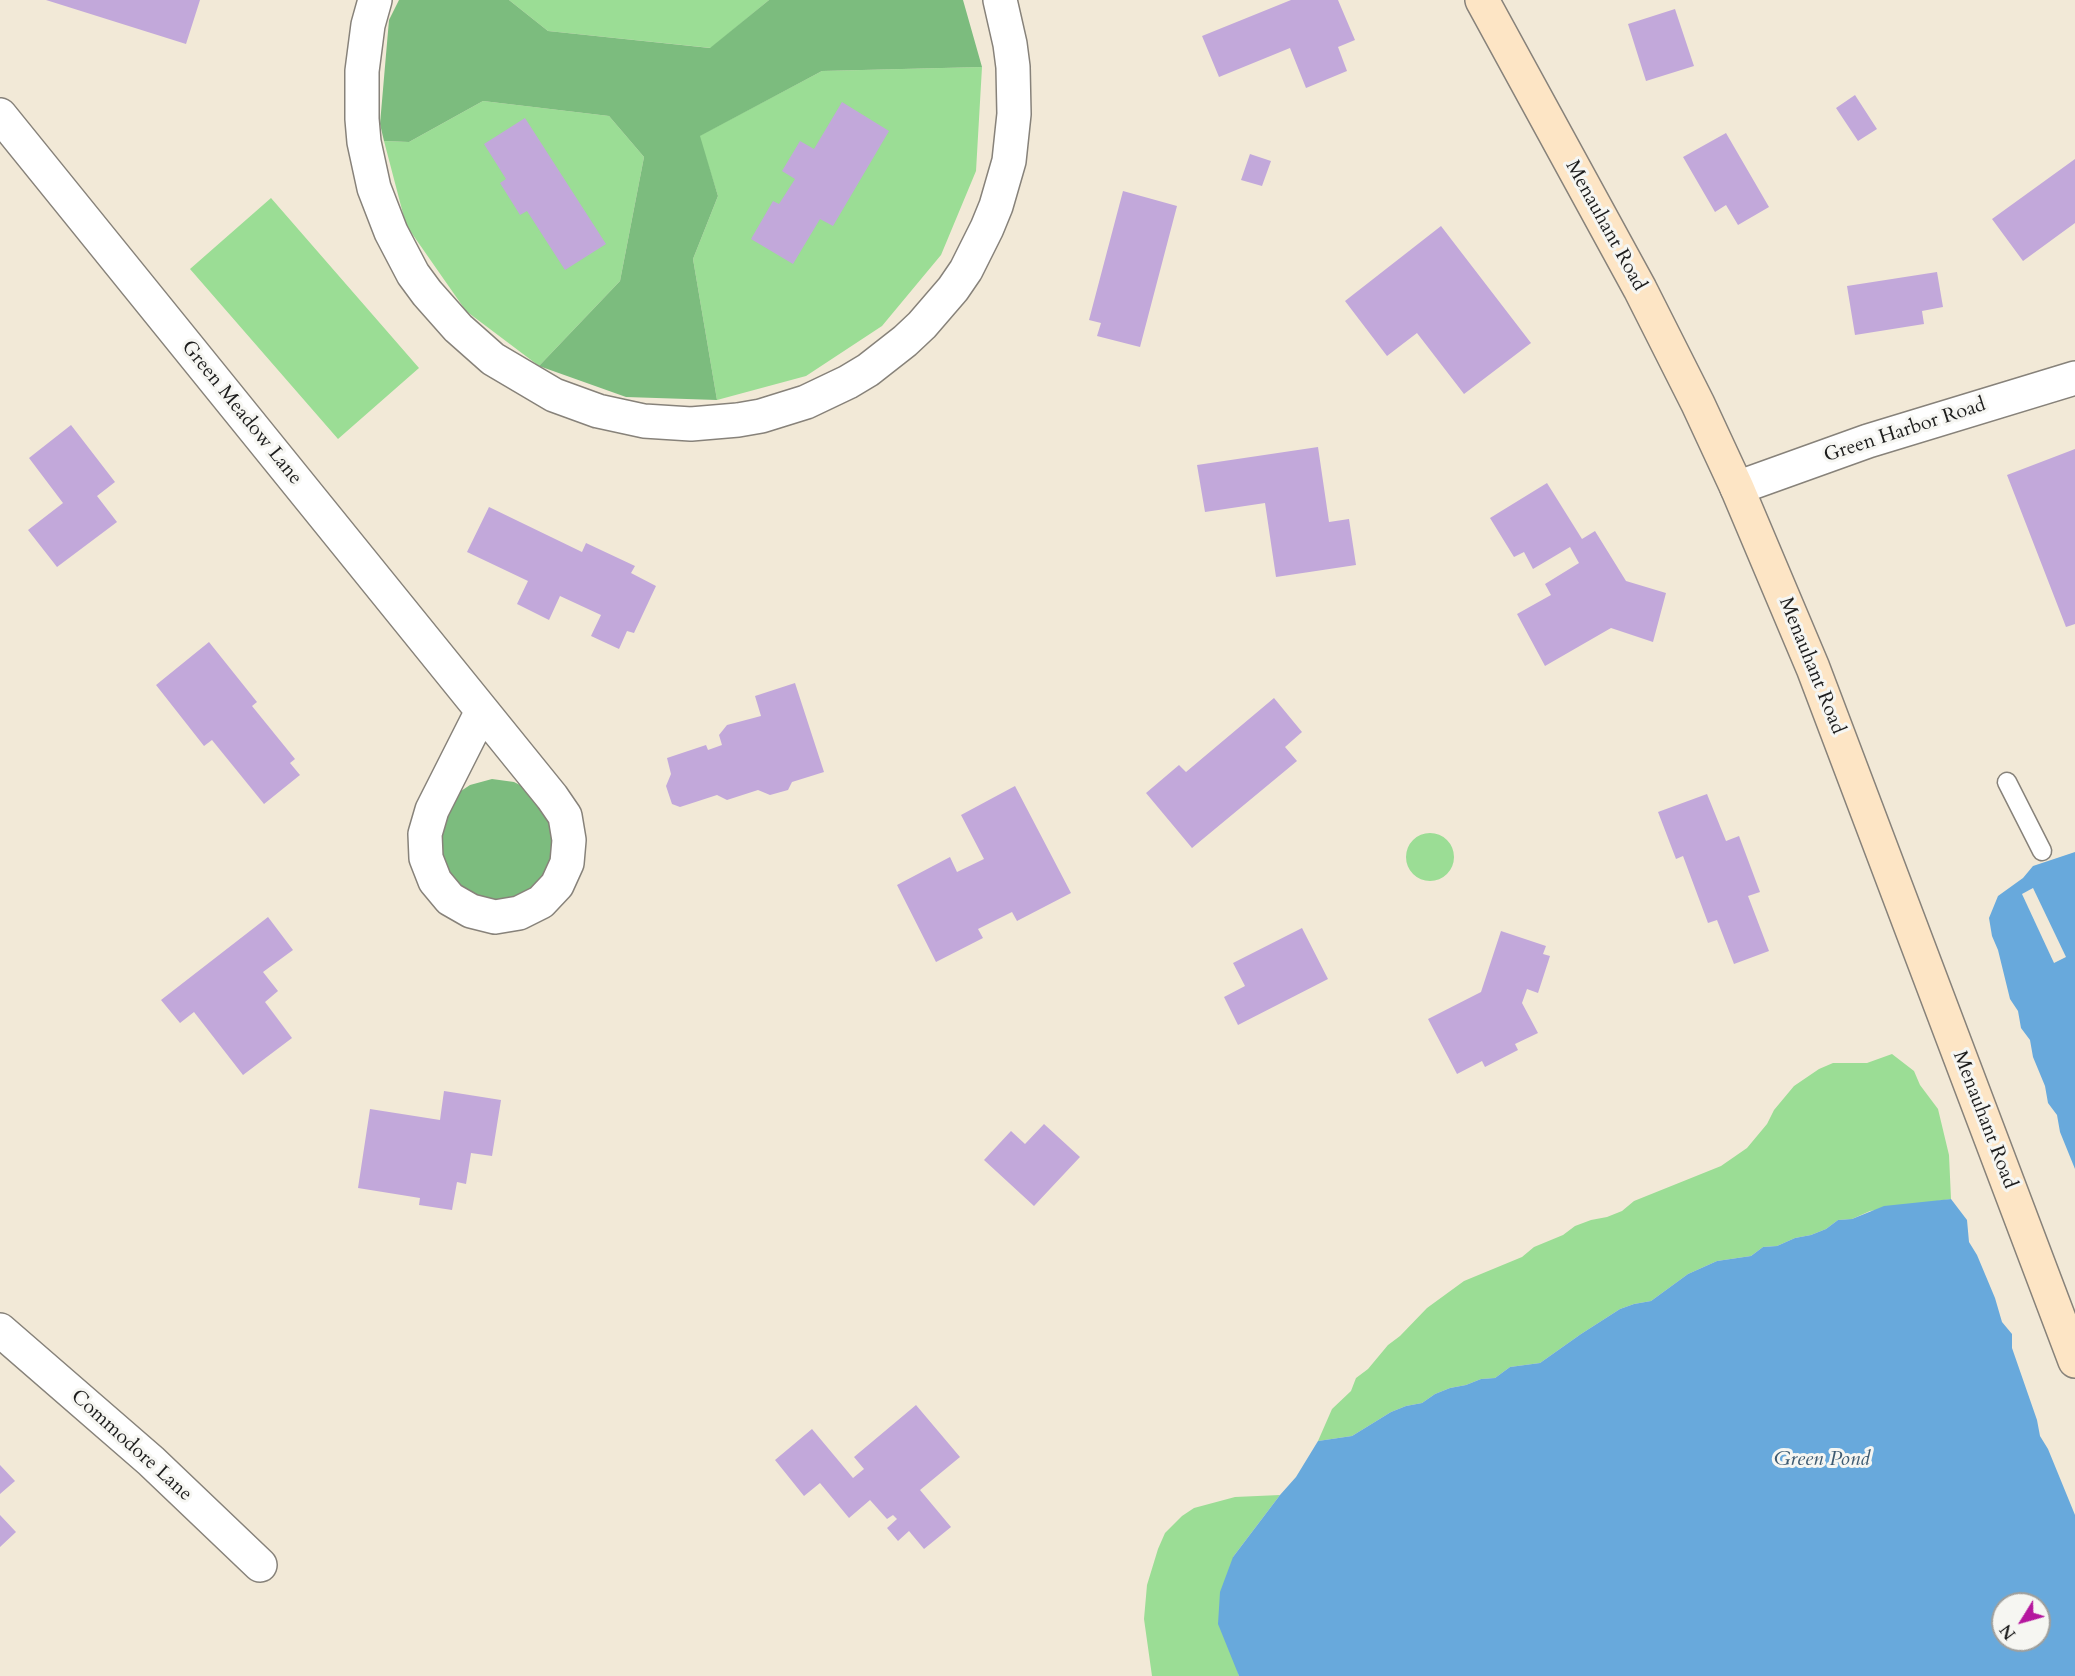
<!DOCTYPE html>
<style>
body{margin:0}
#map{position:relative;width:2075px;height:1676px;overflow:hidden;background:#f2e9d7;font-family:Cardo,serif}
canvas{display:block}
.north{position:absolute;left:1991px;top:1592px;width:60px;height:60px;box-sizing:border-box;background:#f6f6f2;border:2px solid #9f9f9c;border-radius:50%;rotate:233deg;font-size:16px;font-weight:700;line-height:24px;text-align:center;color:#1c1c1c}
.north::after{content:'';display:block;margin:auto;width:21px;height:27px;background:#b5179e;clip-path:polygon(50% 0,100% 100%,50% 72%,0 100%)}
</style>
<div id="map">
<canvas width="2075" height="1676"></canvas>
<div class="north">N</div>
</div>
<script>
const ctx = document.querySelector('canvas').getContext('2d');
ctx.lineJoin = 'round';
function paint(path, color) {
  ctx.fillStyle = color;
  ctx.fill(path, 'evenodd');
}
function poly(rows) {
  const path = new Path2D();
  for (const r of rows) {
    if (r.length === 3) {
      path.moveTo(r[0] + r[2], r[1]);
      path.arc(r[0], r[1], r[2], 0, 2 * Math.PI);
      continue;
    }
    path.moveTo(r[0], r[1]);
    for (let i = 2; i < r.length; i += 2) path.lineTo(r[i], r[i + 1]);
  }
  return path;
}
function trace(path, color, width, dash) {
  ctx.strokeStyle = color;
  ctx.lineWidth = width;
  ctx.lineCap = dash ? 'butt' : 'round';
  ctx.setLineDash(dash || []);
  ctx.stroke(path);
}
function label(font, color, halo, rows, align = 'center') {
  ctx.font = font + ' Cardo,serif';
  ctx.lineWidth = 6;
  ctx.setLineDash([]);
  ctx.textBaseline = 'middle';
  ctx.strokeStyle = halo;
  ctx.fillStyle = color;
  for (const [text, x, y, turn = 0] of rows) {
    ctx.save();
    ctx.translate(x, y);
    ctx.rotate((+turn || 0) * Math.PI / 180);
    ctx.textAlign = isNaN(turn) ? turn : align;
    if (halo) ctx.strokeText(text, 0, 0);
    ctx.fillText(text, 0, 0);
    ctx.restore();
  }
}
paint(poly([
 [509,0,769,0,711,48,548,31],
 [982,67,976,171,941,255,882,326,806,376,717,400,693,259,718,196,699,136,822,71],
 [483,101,609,116,644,157,620,281,539,366,466,311,406,225,384,141,409,142],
 [271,198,419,368,338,439,190,269],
 [1430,857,24],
 [1892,1054,1914,1071,1920,1085,1938,1109,1949,1155,1951,1199,1870,1211,1852,1219,1838,1220,1826,1229,1811,1235,1795,1238,1777,1246,1763,1247,1751,1256,1717,1261,1688,1274,1651,1301,1634,1304,1620,1309,1581,1334,1540,1363,1510,1367,1495,1378,1481,1379,1466,1385,1450,1388,1435,1394,1422,1403,1406,1406,1391,1412,1352,1436,1318,1441,1332,1409,1351,1391,1356,1378,1368,1369,1388,1345,1400,1336,1427,1308,1464,1281,1522,1257,1534,1247,1563,1235,1575,1226,1591,1220,1607,1217,1622,1211,1634,1201,1721,1166,1747,1148,1767,1124,1774,1110,1794,1086,1819,1069,1833,1063,1867,1063],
 [1280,1495,1233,1557,1236,1666,1239,1676,1152,1676,1144,1619,1147,1585,1158,1549,1165,1533,1182,1516,1194,1508,1235,1497]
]), '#9bdd95');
paint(poly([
 [399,0,509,0,548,31,710,48,769,0,963,0,982,67,822,71,700,136,718,196,693,259,717,400,626,397,539,366,620,281,644,157,609,116,483,101,409,142,384,141,380,124,389,20],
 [492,779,514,782,534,792,549,807,560,850,543,887,491,907,443,878,439,814,452,797,470,785]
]), '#7cbc7e');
paint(poly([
 [2075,852,2075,1169,2060,1132,2057,1115,2048,1103,2045,1086,2033,1057,2030,1040,2021,1028,2018,1011,2010,999,1998,950,1992,936,1989,918,1998,896,2023,878,2033,866],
 [1951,1199,1967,1220,1969,1242,1977,1255,1995,1298,2002,1322,2012,1334,2012,1348,2037,1420,2040,1436,2048,1449,2075,1515,2075,1676,1239,1676,1218,1624,1220,1592,1233,1557,1280,1495,1296,1477,1318,1441,1352,1436,1391,1412,1406,1406,1422,1403,1435,1394,1450,1388,1466,1385,1481,1379,1495,1378,1510,1367,1540,1363,1581,1334,1620,1309,1634,1304,1651,1301,1688,1274,1717,1261,1751,1256,1763,1247,1777,1246,1795,1238,1811,1235,1826,1229,1838,1220,1852,1219,1884,1206],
 [2003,1604,2039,1604,2039,1640,2003,1640]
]), '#68a9dc');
paint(poly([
 [2033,888,2066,957,2054,963,2022,894]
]), '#f2e9d7');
paint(poly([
 [46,0,200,0,186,44],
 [1291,0,1338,0,1355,40,1338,47,1347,71,1306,88,1290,48,1219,77,1202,36],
 [1675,9,1694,66,1646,81,1628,24],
 [1855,95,1877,129,1858,141,1836,108],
 [842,102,889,131,833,226,820,219,793,264,751,239,773,201,779,204,795,179,782,171,800,141,814,149],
 [525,118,606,244,565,270,527,211,520,215,500,183,506,179,484,144],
 [1726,133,1769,207,1738,225,1726,205,1715,212,1683,157],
 [1250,154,1271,161,1262,186,1241,180],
 [2075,159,2075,223,2023,261,1992,219],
 [1123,191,1177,206,1140,347,1097,336,1101,323,1089,320],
 [1441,226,1531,343,1464,394,1417,333,1387,356,1345,301],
 [1937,272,1943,307,1922,311,1924,324,1855,335,1847,286],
 [71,425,115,482,97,496,117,522,57,567,28,530,63,503,29,458],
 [1318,447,1329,522,1349,519,1356,565,1276,577,1265,503,1205,512,1197,465],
 [2075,449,2075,624,2066,627,2007,475],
 [1547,483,1582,539,1595,531,1626,581,1666,593,1653,642,1611,628,1545,666,1517,614,1551,595,1545,584,1579,563,1570,547,1533,569,1524,552,1514,557,1490,518],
 [489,507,582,552,586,543,635,566,631,573,656,586,634,633,627,631,619,649,591,636,601,615,560,596,549,620,517,604,528,581,467,552],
 [209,642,257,702,252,706,295,759,290,763,300,775,264,804,212,740,204,746,156,685],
 [795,683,824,772,792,782,788,790,770,795,758,790,727,800,717,795,680,807,672,804,666,786,671,774,667,758,706,745,708,750,722,745,719,735,727,725,761,716,755,696],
 [1274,698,1302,732,1285,747,1297,761,1192,848,1146,793,1179,765,1186,772],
 [1015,786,1071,893,1017,921,1012,912,978,929,983,938,936,962,897,885,950,857,957,872,984,859,961,815],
 [1707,794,1726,841,1739,836,1760,892,1748,896,1769,951,1734,964,1717,920,1708,923,1683,856,1676,859,1658,812],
 [268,917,293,950,263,972,278,991,265,1002,292,1038,243,1075,194,1012,180,1023,161,1000],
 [1302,928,1328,979,1238,1025,1224,997,1245,986,1233,963],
 [1501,931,1546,946,1543,954,1550,956,1538,993,1527,989,1522,1003,1538,1033,1515,1044,1518,1050,1485,1067,1482,1061,1457,1074,1428,1019,1481,992],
 [444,1091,501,1100,492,1156,471,1153,466,1184,457,1182,452,1210,419,1205,420,1198,358,1188,370,1109,440,1120],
 [1044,1124,1080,1157,1034,1206,984,1160,1011,1131,1025,1144],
 [916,1405,960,1457,920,1490,951,1527,924,1549,909,1531,898,1541,887,1528,897,1519,893,1515,887,1519,870,1500,849,1518,820,1483,804,1496,775,1460,812,1429,853,1478,864,1469,854,1457],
 [0,1465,15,1481,0,1494],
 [0,1515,16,1532,0,1547]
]), '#c2a8da');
const service = poly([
 [2007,782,2042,851]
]);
const minor = poly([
 [375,0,368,25,362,71,362,119,364,142,374,188,391,232,413,274,427,293,458,328,493,359,554,395,598,411,644,421,691,424,738,420,761,416,806,402,848,382,868,370,905,341,922,325,953,289,966,270,987,228,996,206,1009,161,1014,114,1013,67,1010,44,1000,0],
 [0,115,552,797,565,816,569,840,567,863,557,885,541,902,519,913,495,917,471,911,450,899,435,881,426,858,425,834,432,810,482,711],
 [1737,488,1868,441,2075,378],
 [0,1330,151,1461,260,1565]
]);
const secondary = poly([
 [1482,0,1640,289,1698,404,1737,488,1813,668,2075,1361]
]);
trace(service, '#87827a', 21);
trace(minor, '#87827a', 36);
trace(secondary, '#87827a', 36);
trace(service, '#fff', 18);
trace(minor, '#fff', 33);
trace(secondary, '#fde5c5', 33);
label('20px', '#1c1c1c', '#f6f6f2', [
 ["Menauhant Road",1605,226,61],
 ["Green Meadow Lane",241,413,51],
 ["Green Harbor Road",1905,431,-18],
 ["Menauhant Road",1811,666,68],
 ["Menauhant Road",1984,1120,69],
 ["Commodore Lane",131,1446,42]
]);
label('italic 21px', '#3e5b72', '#f6f6f2', [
 ["Green Pond",1822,1460]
]);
</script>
